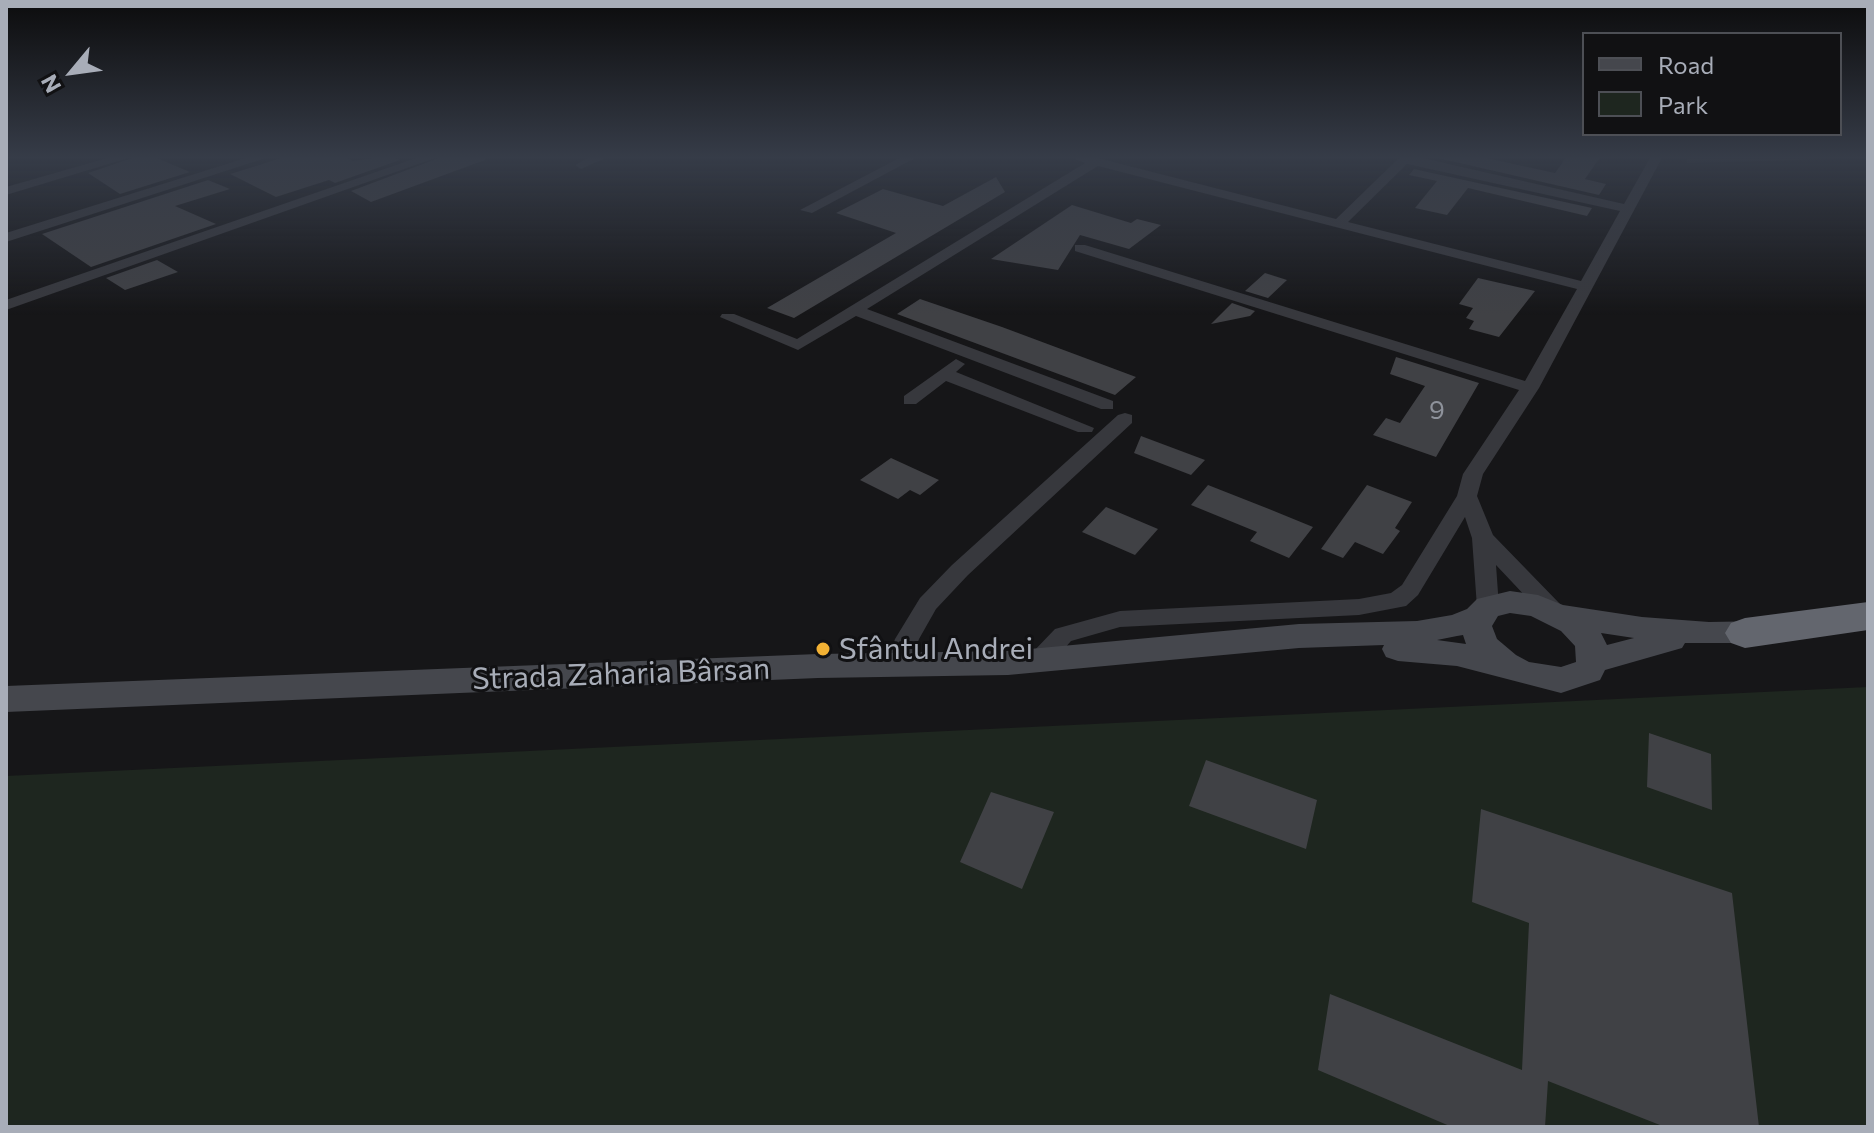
<!DOCTYPE html>
<meta charset="utf-8">
<style>
body{margin:0}
#map{position:relative;width:1874px;height:1133px;overflow:hidden;background:#161618;font-family:Commissioner,sans-serif}
canvas{display:block}
.frame{position:absolute;inset:0;border:8px solid #a8adb8;pointer-events:none}
.legend{position:absolute;left:1582px;top:32px;width:260px;height:104px;box-sizing:border-box;background:#111113;border:2px solid #4d4f55;margin:0;padding:10px 14px;list-style:none;font-size:24px;color:#a8adb8}
.legend li{display:flex;align-items:center;gap:16px;height:40px}
.legend b{width:40px;border:2px solid #4d4f55}
.north{position:absolute;left:32px;top:32px;width:80px;height:80px;-webkit-text-stroke:6px #111113;paint-order:stroke;rotate:241deg;font-size:22px;font-weight:700;line-height:32px;text-align:center;color:#a8adb8}
.north::after{content:'';display:block;margin:auto;width:28px;height:36px;background:#a8adb8;clip-path:polygon(50% 0,100% 100%,50% 72%,0 100%)}
</style>
<div id="map">
<canvas width="1874" height="1133"></canvas>
<div class="frame"></div>
<ul class="legend">
<li><b style="height:10px;background:#45474d"></b>Road</li>
<li><b style="height:22px;background:#1e261f"></b>Park</li>
</ul>
<div class="north">N</div>
</div>
<script>
const ctx = document.querySelector('canvas').getContext('2d');
ctx.lineJoin = 'round';
function paint(path, color) {
  ctx.fillStyle = color;
  ctx.fill(path, 'evenodd');
}
function poly(rows) {
  const path = new Path2D();
  for (const r of rows) {
    path.moveTo(r[0], r[1]);
    for (let i = 2; i < r.length; i += 2) path.lineTo(r[i], r[i + 1]);
  }
  return path;
}
function trace(path, color, width, dash) {
  ctx.strokeStyle = color;
  ctx.lineWidth = width;
  ctx.lineCap = dash ? 'butt' : 'round';
  ctx.setLineDash(dash || []);
  ctx.stroke(path);
}
function label(font, color, halo, rows, align = 'center') {
  ctx.font = font + ' Commissioner,sans-serif';
  ctx.lineWidth = 6;
  ctx.setLineDash([]);
  ctx.textBaseline = 'middle';
  ctx.strokeStyle = halo;
  ctx.fillStyle = color;
  for (const [text, x, y, turn = 0] of rows) {
    ctx.save();
    ctx.translate(x, y);
    ctx.rotate((+turn || 0) * Math.PI / 180);
    ctx.textAlign = isNaN(turn) ? turn : align;
    if (halo) ctx.strokeText(text, 0, 0);
    ctx.fillText(text, 0, 0);
    ctx.restore();
  }
}
paint(poly([
 [1687,156,1868,156,1868,158,1687,163]
]), '#222225');
paint(poly([
 [1868,687,1868,1127,6,1127,6,776]
]), '#1e261f');
paint(poly([
 [138,156,152,156,190,172,120,194,88,173],
 [288,156,343,156,353,161,389,156,400,160,335,183,329,180,276,197,230,174],
 [444,156,485,156,485,160,371,202,351,191],
 [1429,156,1477,156,1555,173,1567,156,1601,156,1585,179,1606,184,1599,195],
 [1414,169,1592,208,1587,216,1468,188,1447,215,1415,208,1437,181,1409,175],
 [996,177,1005,192,794,318,767,308,896,233,836,213,883,189,943,206],
 [208,180,230,189,175,206,216,224,91,267,42,234],
 [1072,205,1131,223,1137,219,1161,225,1129,249,1080,235,1058,270,991,259],
 [157,260,178,272,125,290,106,278],
 [1265,273,1287,280,1268,298,1245,291],
 [1478,278,1535,291,1499,337,1469,329,1474,321,1466,318,1473,308,1459,304],
 [920,299,1002,327,1136,377,1115,395,897,314],
 [1232,303,1255,311,1250,316,1211,324],
 [1396,357,1479,383,1436,457,1373,435,1386,418,1400,423,1425,386,1390,374],
 [1141,436,1205,460,1191,475,1134,453],
 [891,458,939,480,920,495,910,490,898,499,860,480],
 [1208,485,1269,509,1313,527,1289,558,1250,541,1257,532,1191,505],
 [1367,485,1412,502,1395,528,1400,531,1383,554,1355,542,1343,558,1321,549],
 [1106,507,1158,529,1135,555,1082,532],
 [1649,733,1711,754,1712,810,1647,787],
 [1206,760,1317,800,1306,849,1189,806],
 [991,792,1054,812,1022,889,960,862],
 [1481,809,1732,893,1759,1127,1665,1127,1548,1081,1545,1127,1452,1127,1318,1070,1330,994,1522,1070,1529,923,1472,902]
]), '#404145');
paint(poly([
 [114,156,135,156,6,195,6,187,114,156],
 [252,156,272,156,6,242,6,233,252,156],
 [422,156,441,156,6,310,6,300,422,156],
 [592,156,610,156,581,169,575,165,592,156],
 [903,156,919,156,812,213,800,210,903,156],
 [1068,156,1090,156,1336,219,1401,156,1414,156,1624,204,1651,156,1663,156,1539,388,1483,474,1477,496,1493,535,1561,605,1565,611,1561,617,1545,617,1496,565,1499,607,1496,613,1480,613,1477,607,1472,538,1465,517,1418,595,1406,606,1359,615,1120,627,1071,641,1049,666,1031,666,1028,660,1031,654,1055,629,1120,611,1359,599,1391,593,1402,585,1457,496,1463,474,1519,390,1075,251,1075,245,1085,245,1525,381,1577,289,1098,166,867,309,1113,401,1113,409,1101,409,856,316,798,350,720,317,722,314,734,314,797,339,1085,163,1068,156],
 [1407,164,1620,211,1581,281,1348,222,1407,164],
 [956,359,965,364,956,372,1094,428,1092,432,1078,432,946,381,916,404,904,404,904,396,956,359],
 [1125,413,1132,415,1132,423,968,575,936,609,919,639,908,669,890,669,887,663,895,639,920,598,952,565,1118,415,1125,413]
]), '#37383d');
paint(poly([
 [1510,591,1538,595,1563,605,1642,617,1709,622,1765,621,1776,624,1781,632,1776,640,1765,643,1685,643,1682,648,1605,670,1600,680,1561,693,1457,666,1398,661,1386,657,1382,649,1384,645,1299,648,1008,675,818,678,6,712,6,686,818,654,1008,651,1299,624,1417,621,1452,615,1467,609,1477,599,1510,591],
 [1510,613,1531,616,1561,631,1575,646,1576,662,1561,667,1529,662,1516,655,1497,639,1492,626,1498,616,1510,613],
 [1601,633,1634,638,1607,645,1601,633],
 [1463,635,1466,644,1437,640,1457,636,1463,635]
]), '#45474d');
paint(poly([
 [1868,602,1868,630,1745,648,1731,643,1725,633,1731,623,1745,618,1868,602]
]), '#63666e');
const sky = ctx.createLinearGradient(0, 0, 0, 315);
sky.addColorStop(0, '#0c0c0d');
sky.addColorStop(0.5, '#363c48');
sky.addColorStop(1, '#363c4800');
ctx.fillStyle = sky;
ctx.fillRect(0, 0, 1874, 315);
for (const [x, y, r, color] of [
 [823,649,8,"#f2b134"]
]) {
  const dot = new Path2D();
  dot.arc(x, y, r, 0, 2 * Math.PI);
  ctx.fillStyle = color;
  ctx.fill(dot);
  trace(dot, '#111113', 3);
}
label('26px', '#8e929b', null, [
 ["9",1437,410]
]);
label('30px', '#a8adb8', '#111113', [
 ["Sfântul Andrei",839,649]
], 'left');
label('30px', '#a8adb8', '#111113', [
 ["Strada Zaharia Bârsan",621,674,-2]
]);
</script>
